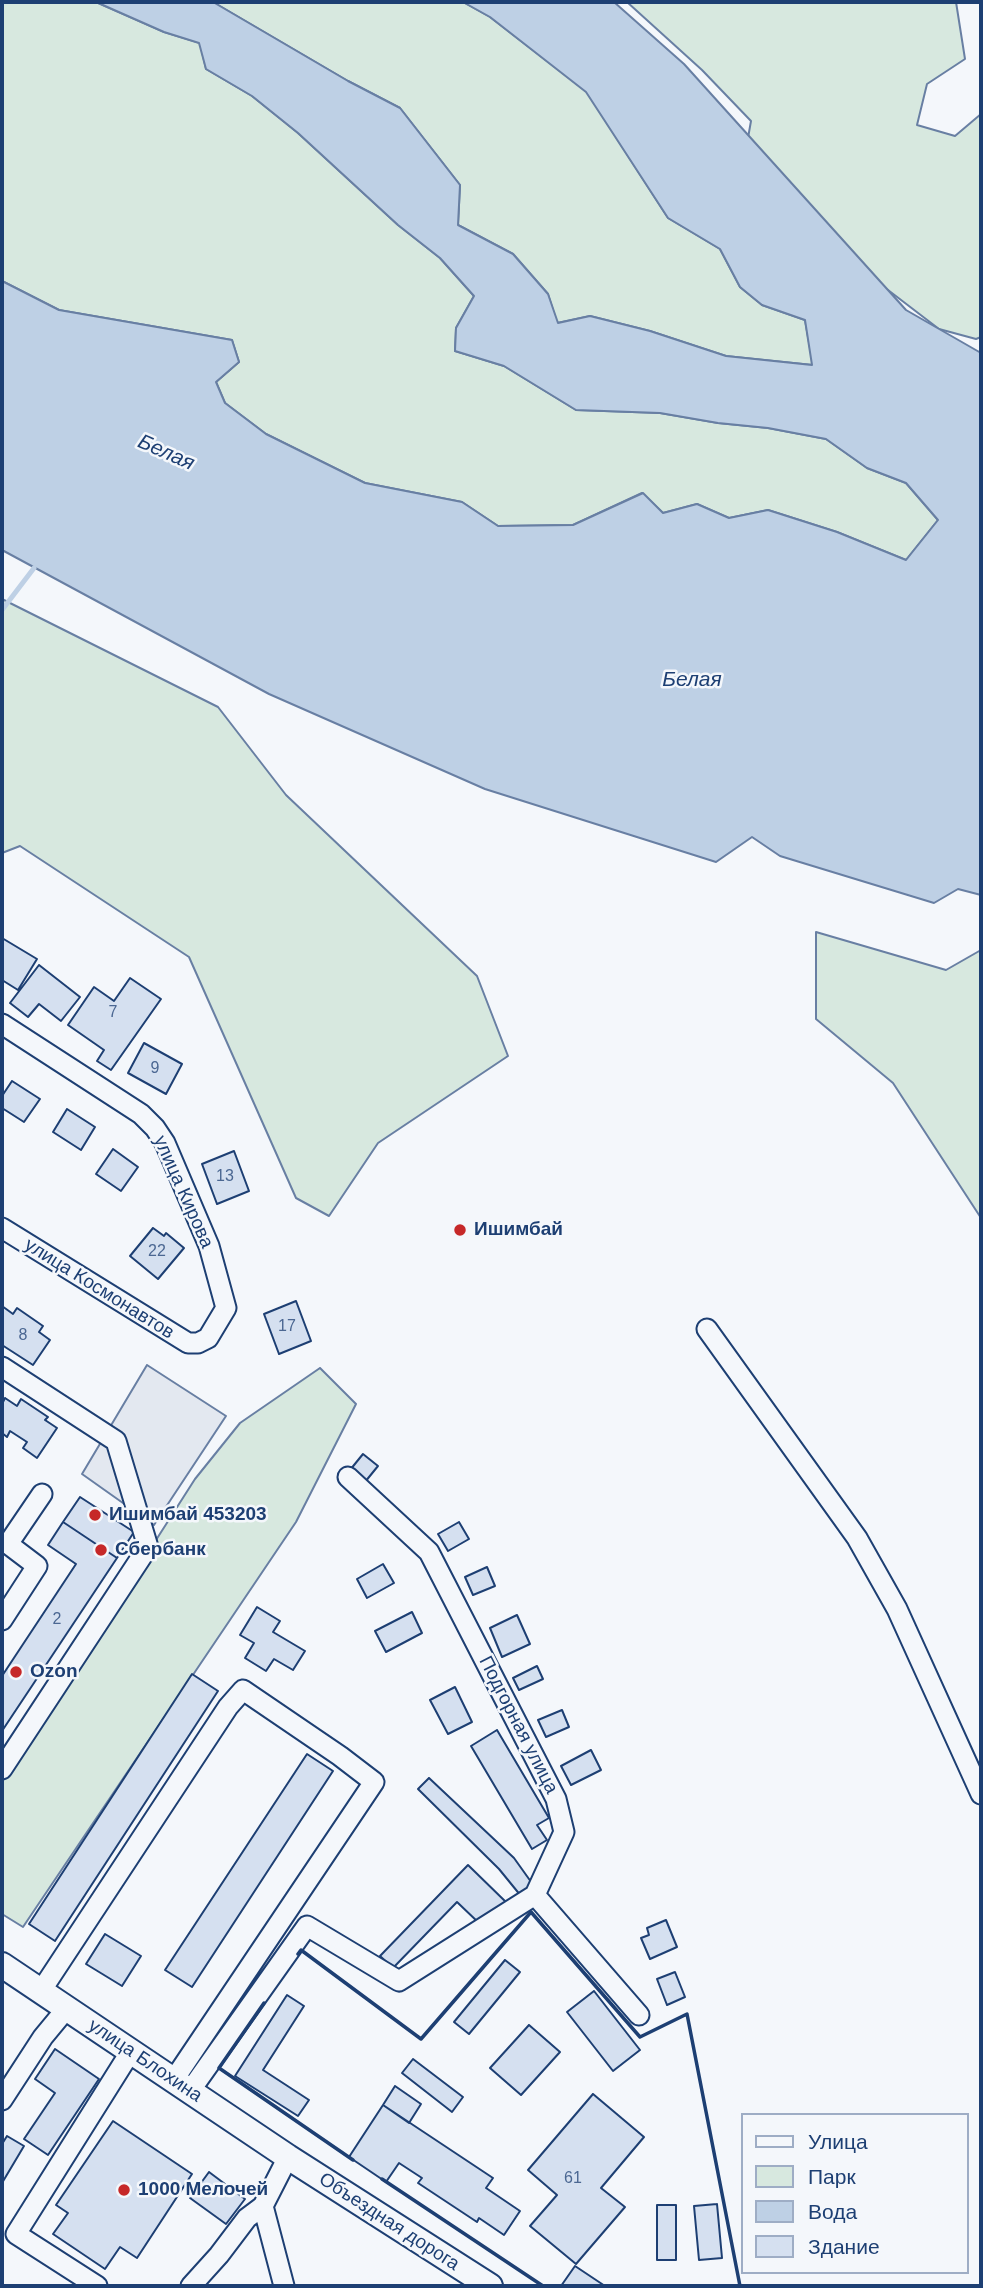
<!DOCTYPE html>
<meta charset="utf-8">
<style>
body{margin:0}
#map{position:relative;width:983px;height:2288px;overflow:hidden;background:#f4f7fb;font-family:Helvetica,sans-serif}
canvas{display:block}
.frame{position:absolute;inset:0;border:4px solid #1d3f73;pointer-events:none}
.legend{position:absolute;left:741px;top:2113px;width:228px;height:161px;box-sizing:border-box;background:#f4f7fb;border:2px solid #9eadc5;margin:0;padding:9px 12px;list-style:none;font-size:21px;color:#1d3f73}
.legend li{display:flex;align-items:center;gap:14px;height:35px}
.legend b{width:35px;border:2px solid #9eadc5}
</style>
<div id="map">
<canvas width="983" height="2288"></canvas>
<div class="frame"></div>
<ul class="legend">
<li><b style="height:9px;background:#f4f7fb"></b>Улица</li>
<li><b style="height:19px;background:#d7e8df"></b>Парк</li>
<li><b style="height:19px;background:#bed0e5"></b>Вода</li>
<li><b style="height:19px;background:#d5e0f0"></b>Здание</li>
</ul>
</div>
<script>
const ctx = document.querySelector('canvas').getContext('2d');
ctx.lineJoin = 'round';
function paint(path, color) {
  ctx.fillStyle = color;
  ctx.fill(path, 'evenodd');
}
function poly(rows) {
  const path = new Path2D();
  for (const r of rows) {
    path.moveTo(r[0], r[1]);
    for (let i = 2; i < r.length; i += 2) path.lineTo(r[i], r[i + 1]);
  }
  return path;
}
function trace(path, color, width, dash) {
  ctx.strokeStyle = color;
  ctx.lineWidth = width;
  ctx.lineCap = dash ? 'butt' : 'round';
  ctx.setLineDash(dash || []);
  ctx.stroke(path);
}
function label(font, color, halo, rows, align = 'center') {
  ctx.font = font + ' Helvetica,sans-serif';
  ctx.lineWidth = 5;
  ctx.setLineDash([]);
  ctx.textBaseline = 'middle';
  ctx.strokeStyle = halo;
  ctx.fillStyle = color;
  for (const [text, x, y, turn = 0] of rows) {
    ctx.save();
    ctx.translate(x, y);
    ctx.rotate((+turn || 0) * Math.PI / 180);
    ctx.textAlign = isNaN(turn) ? turn : align;
    if (halo) ctx.strokeText(text, 0, 0);
    ctx.fillText(text, 0, 0);
    ctx.restore();
  }
}
const green = poly([
 [2,2,96,2,164,32,200,43,206,69,252,96,298,133,398,225,440,258,474,296,456,328,455,351,504,366,576,410,660,413,718,423,768,428,826,439,867,468,906,483,938,520,906,560,837,532,768,510,729,518,697,504,663,513,642,493,573,525,498,526,462,502,365,483,266,434,225,403,216,382,239,362,232,340,59,310,2,281,2,2],
 [213,2,463,2,490,17,587,92,668,218,720,249,740,287,762,305,805,320,813,365,726,356,650,331,590,316,557,323,548,294,513,254,458,225,460,185,400,108,348,81,213,2],
 [627,2,956,2,965,59,927,84,917,125,955,136,981,114,981,337,976,339,939,329,888,290,837,272,743,166,751,121,702,70,627,2],
 [2,599,218,707,286,795,477,976,508,1056,378,1143,329,1216,296,1198,189,957,20,846,2,853,2,599],
 [816,932,946,970,981,950,981,1218,893,1083,816,1019,816,932],
 [320,1368,356,1404,296,1522,23,1927,2,1914,2,1781,195,1479,240,1423,320,1368]
]);
paint(green, '#d7e8df');
trace(green, '#687fa3', 2);
const parking = poly([
 [147,1365,226,1416,154,1525,82,1474,147,1365]
]);
paint(parking, '#e3e8f0');
trace(parking, '#687fa3', 2);
const water = poly([
 [96,2,213,2,348,81,400,108,460,185,458,225,513,254,548,294,558,323,590,316,650,331,726,356,812,365,805,320,762,305,740,287,720,249,668,218,586,92,490,17,463,2,614,2,684,64,906,310,981,353,981,895,958,889,934,903,780,856,752,837,716,862,485,789,269,694,2,550,2,281,59,310,232,340,239,362,216,382,225,403,266,434,365,483,462,502,498,526,573,525,643,493,663,513,697,504,729,518,768,510,837,532,906,560,938,520,906,483,867,468,826,439,768,428,718,423,660,413,576,410,504,366,455,351,456,328,474,296,440,258,398,225,298,133,252,96,206,69,199,43,164,32,96,2]
]);
paint(water, '#bed0e5');
trace(water, '#687fa3', 2);
trace(poly([
 [2,610,34,568]
]), '#bed0e5', 5);
const building = poly([
 [2,938,37,959,18,990,2,980,2,938],
 [39,965,80,997,61,1021,39,1004,28,1017,10,1003,39,965],
 [130,978,161,999,111,1070,97,1061,104,1050,68,1025,94,987,114,1001,130,978],
 [144,1043,182,1064,166,1094,128,1073,144,1043],
 [12,1081,40,1099,24,1122,2,1108,2,1096,12,1081],
 [67,1109,95,1127,81,1150,53,1132,67,1109],
 [113,1149,138,1167,121,1191,96,1174,113,1149],
 [234,1151,249,1191,217,1204,202,1164,234,1151],
 [153,1228,164,1236,166,1233,184,1248,158,1279,130,1256,153,1228],
 [296,1301,311,1341,279,1354,264,1314,296,1301],
 [2,1306,13,1314,17,1308,43,1326,39,1332,50,1340,33,1365,2,1345,2,1306],
 [5,1398,17,1406,21,1399,48,1417,45,1420,57,1428,37,1458,23,1448,27,1442,10,1431,7,1437,2,1433,2,1404,5,1398],
 [363,1454,378,1466,365,1482,350,1470,363,1454],
 [80,1497,134,1532,117,1558,63,1522,80,1497],
 [63,1522,117,1558,2,1731,2,1676,76,1564,48,1545,63,1522],
 [459,1522,469,1539,448,1551,438,1534,459,1522],
 [383,1564,394,1583,367,1598,357,1579,383,1564],
 [487,1567,495,1586,473,1595,465,1577,487,1567],
 [257,1607,280,1621,273,1632,305,1651,293,1670,274,1659,266,1671,245,1658,254,1643,240,1635,257,1607],
 [412,1612,422,1633,386,1652,375,1631,412,1612],
 [517,1615,530,1644,502,1657,490,1628,517,1615],
 [537,1666,543,1679,519,1690,513,1678,537,1666],
 [192,1674,218,1691,55,1941,29,1924,192,1674],
 [455,1687,472,1722,448,1734,430,1700,455,1687],
 [562,1710,569,1727,546,1737,538,1720,562,1710],
 [497,1730,549,1818,537,1825,547,1840,532,1849,471,1746,497,1730],
 [591,1750,601,1770,571,1785,561,1766,591,1750],
 [307,1754,333,1771,192,1987,165,1970,307,1754],
 [429,1778,514,1858,534,1886,521,1896,499,1869,418,1789,429,1778],
 [468,1865,509,1905,480,1924,457,1902,393,1968,380,1956,468,1865],
 [666,1920,677,1947,650,1959,641,1938,649,1935,647,1928,666,1920],
 [105,1934,141,1956,122,1986,86,1964,105,1934],
 [505,1960,520,1972,469,2034,454,2022,505,1960],
 [675,1972,685,1997,667,2005,657,1979,675,1972],
 [594,1991,640,2050,613,2071,567,2012,594,1991],
 [287,1995,304,2006,263,2070,309,2100,298,2116,235,2076,287,1995],
 [529,2025,560,2052,521,2095,490,2068,529,2025],
 [55,2049,99,2079,48,2155,24,2139,55,2093,35,2079,55,2049],
 [413,2059,463,2097,452,2112,402,2073,413,2059],
 [395,2086,421,2104,409,2123,383,2105,395,2086],
 [593,2094,644,2137,601,2188,625,2207,576,2264,530,2226,557,2195,528,2170,593,2094],
 [383,2105,493,2178,486,2188,520,2211,504,2235,479,2218,477,2222,418,2183,422,2178,399,2163,386,2182,349,2157,383,2105],
 [113,2121,192,2174,137,2258,120,2247,105,2269,53,2234,68,2213,56,2205,113,2121],
 [7,2136,24,2146,2,2183,2,2144,7,2136],
 [209,2172,245,2199,226,2224,190,2198,209,2172],
 [717,2204,722,2258,699,2260,694,2206,717,2204],
 [657,2205,676,2205,676,2260,657,2260,657,2205],
 [575,2266,605,2286,561,2286,575,2266]
]);
paint(building, '#d5e0f0');
trace(building, '#1d3f73', 2);
const minor = poly([
 [2,1024,141,1114,155,1128,165,1143,209,1246,226,1308,208,1338,198,1343,188,1343,2,1228],
 [707,1329,857,1538,897,1609,981,1794],
 [2,1367,116,1441,148,1547,2,1769],
 [348,1477,429,1552,556,1799,564,1832,535,1895],
 [2,1620,37,1566,8,1544,42,1494],
 [535,1895,639,2015],
 [41,1991,228,1707,243,1690,340,1756,374,1782,173,2081],
 [190,2091,307,1926,399,1981,535,1895],
 [2,2100,43,2037,67,2008],
 [97,2286,16,2234,131,2051],
 [191,2286,219,2255,247,2218,263,2206],
 [284,2286,263,2206,288,2157]
]);
const major = poly([
 [2,1965,288,2157,490,2286]
]);
trace(minor, '#1d3f73', 23);
trace(major, '#1d3f73', 28);
trace(minor, '#f4f7fb', 19);
trace(major, '#f4f7fb', 24);
trace(poly([
 [298,1954,301,1950,421,2039,531,1912,640,2037,687,2014,740,2286],
 [264,2003,219,2068,353,2160],
 [382,2179,543,2286]
]), '#1d3f73', 3.5);
for (const [x, y, r, color] of [
 [460,1230,7,"#c62828"],
 [95,1515,7,"#c62828"],
 [101,1550,7,"#c62828"],
 [16,1672,7,"#c62828"],
 [124,2190,7,"#c62828"]
]) {
  const dot = new Path2D();
  dot.arc(x, y, r, 0, 2 * Math.PI);
  ctx.fillStyle = color;
  ctx.fill(dot);
  trace(dot, '#f4f7fb', 2.5);
}
label('16px', '#4b6792', null, [
 ["7",113,1013],
 ["9",155,1069],
 ["13",225,1177],
 ["22",157,1252],
 ["17",287,1327],
 ["8",23,1336],
 ["2",57,1620],
 ["61",573,2179]
]);
label('19px', '#1d3f73', '#f4f7fb', [
 ["улица Кирова",183,1192,66],
 ["улица Космонавтов",99,1289,32],
 ["Подгорная улица",518,1725,63],
 ["улица Блохина",145,2061,34],
 ["Объездная дорога",389,2222,33]
]);
label('bold 19px', '#1d3f73', '#f4f7fb', [
 ["Ишимбай",474,1230],
 ["Ишимбай 453203",109,1515],
 ["Сбербанк",115,1550],
 ["Ozon",30,1672],
 ["1000 Мелочей",138,2190]
], 'left');
label('italic 21px', '#1d3f73', '#f4f7fb', [
 ["Белая",166,453,24],
 ["Белая",692,680]
]);
</script>
